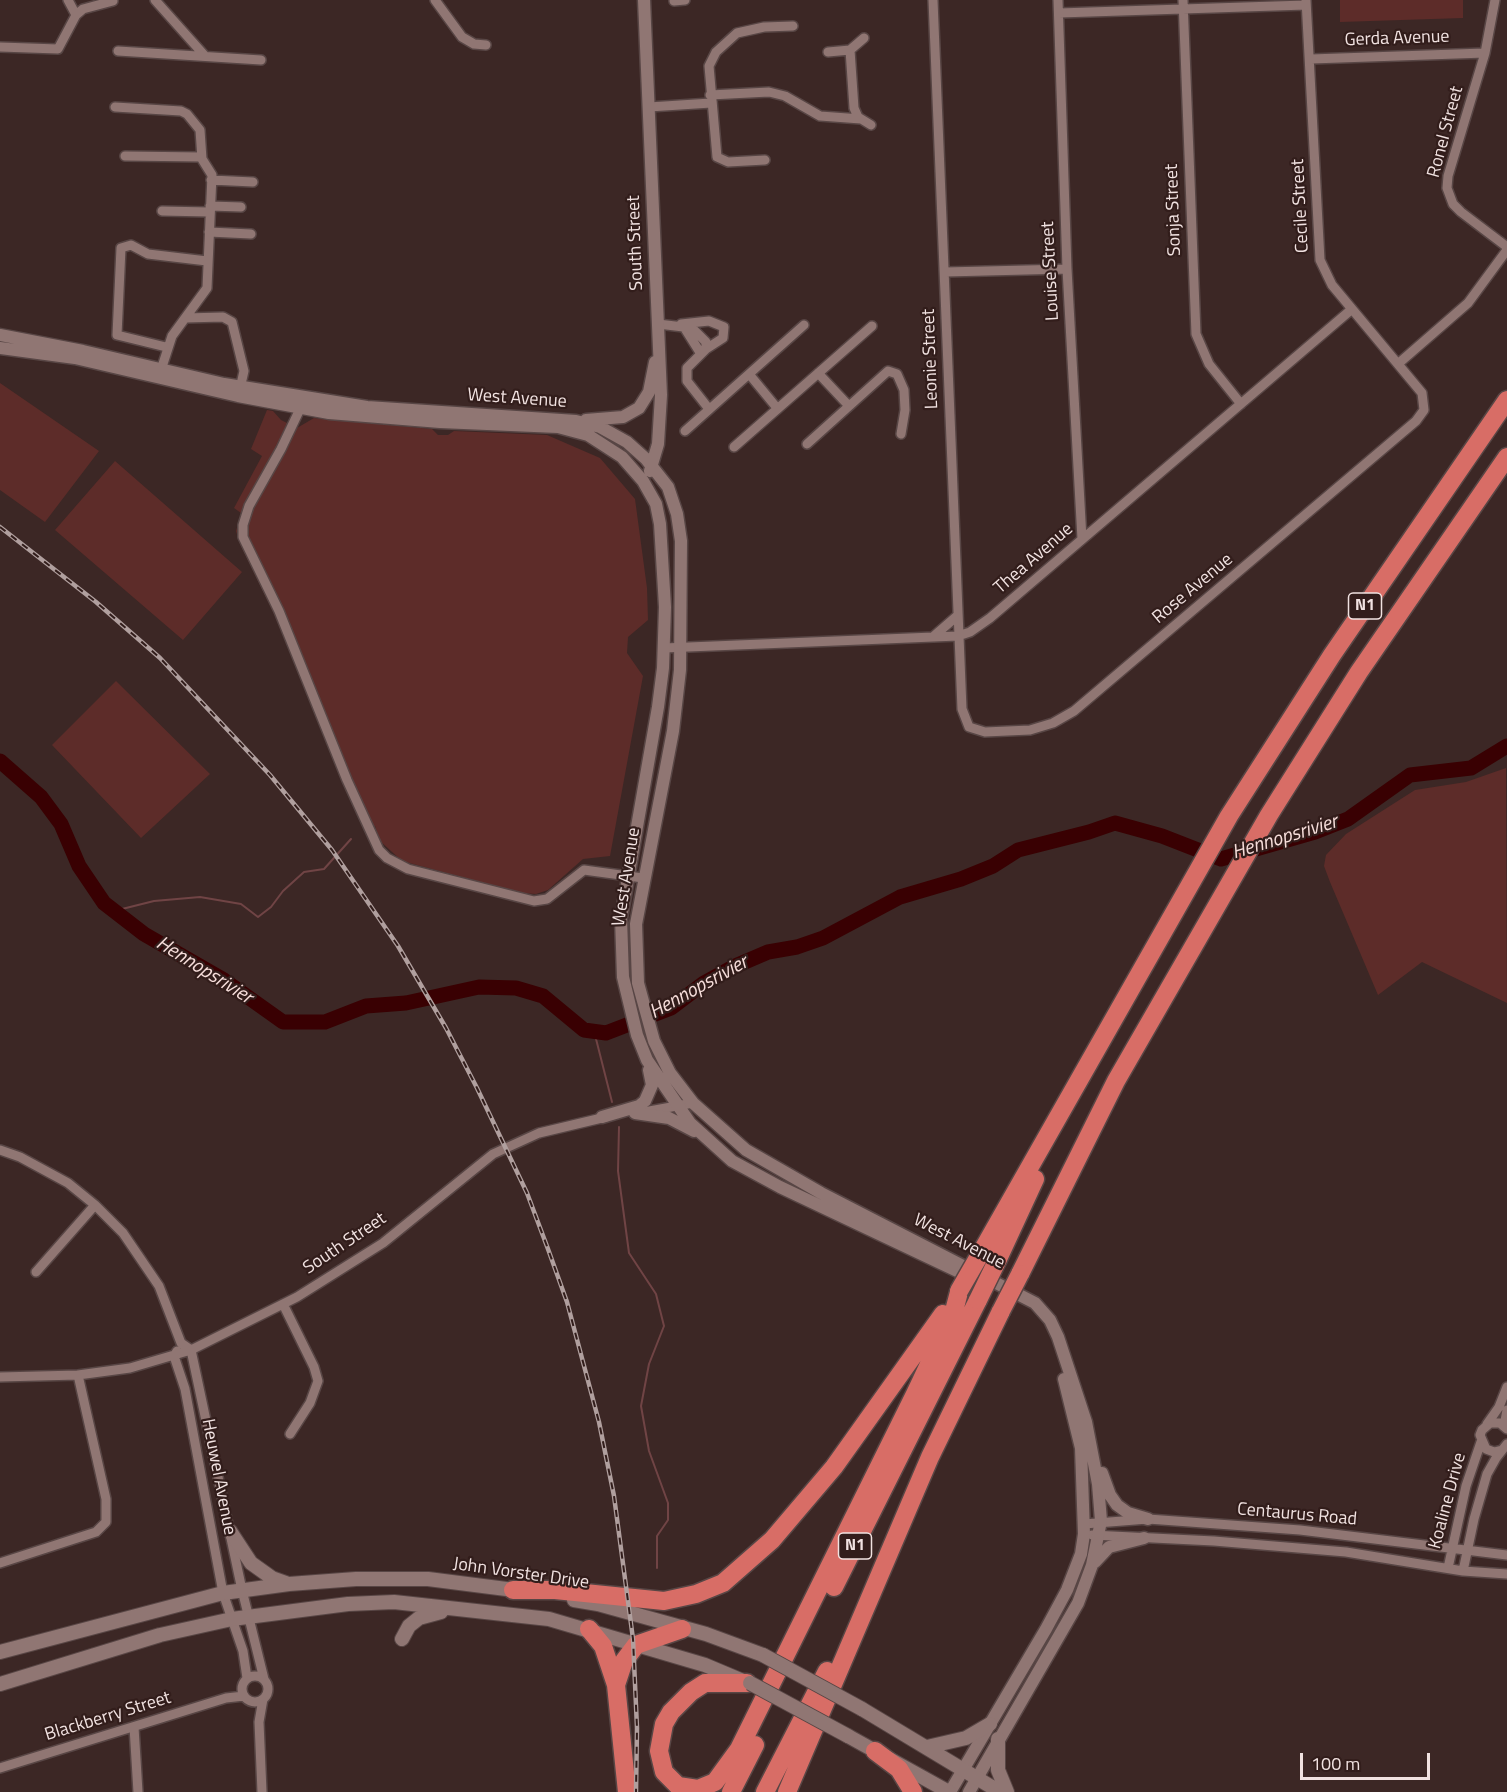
<!DOCTYPE html>
<style>
body{margin:0}
#map{position:relative;width:1507px;height:1792px;overflow:hidden;background:#3c2725;font-family:"Titillium Web",sans-serif}
canvas{display:block}
.scale{position:absolute;left:1300px;top:1753px;width:130px;height:27px;box-sizing:border-box;border:3px solid #f1e2e1;border-top:0;padding-left:8px;font-size:18px;line-height:21px;white-space:nowrap;color:#f1e2e1;-webkit-text-stroke:4px #321d1b;paint-order:stroke}
</style>
<div id="map">
<canvas width="1507" height="1792"></canvas>
<div class="scale">100 m</div>
</div>
<script>
const ctx = document.querySelector('canvas').getContext('2d');
ctx.lineJoin = 'round';
function paint(path, color) {
  ctx.fillStyle = color;
  ctx.fill(path, 'evenodd');
}
function poly(rows) {
  const path = new Path2D();
  for (const r of rows) {
    if (r.length === 3) {
      path.moveTo(r[0] + r[2], r[1]);
      path.arc(r[0], r[1], r[2], 0, 2 * Math.PI);
      continue;
    }
    path.moveTo(r[0], r[1]);
    for (let i = 2; i < r.length; i += 2) path.lineTo(r[i], r[i + 1]);
  }
  return path;
}
function trace(path, color, width, dash) {
  ctx.strokeStyle = color;
  ctx.lineWidth = width;
  ctx.lineCap = dash ? 'butt' : 'round';
  ctx.setLineDash(dash || []);
  ctx.stroke(path);
}
function label(font, color, halo, rows, align = 'center') {
  ctx.font = font + ' "Titillium Web",sans-serif';
  ctx.lineWidth = 4.5;
  ctx.setLineDash([]);
  ctx.textBaseline = 'middle';
  ctx.strokeStyle = halo;
  ctx.fillStyle = color;
  for (const [text, x, y, turn = 0] of rows) {
    ctx.save();
    ctx.translate(x, y);
    ctx.rotate((+turn || 0) * Math.PI / 180);
    ctx.textAlign = isNaN(turn) ? turn : align;
    if (halo) ctx.strokeText(text, 0, 0);
    ctx.fillText(text, 0, 0);
    ctx.restore();
  }
}
paint(poly([
 [1340,0,1463,0,1463,18,1340,22],
 [0,383,99,451,45,522,0,490],
 [267,410,273,411,281,420,297,428,314,418,432,429,438,435,448,435,454,431,547,435,600,458,635,499,647,588,648,620,628,637,627,653,643,676,610,856,583,859,548,890,536,894,522,893,402,861,380,841,375,826,364,830,274,614,240,544,236,531,241,513,234,508,262,456,251,449],
 [115,461,242,572,183,640,55,530],
 [116,681,210,774,141,838,52,745],
 [1506,768,1507,1003,1422,962,1378,995,1330,882,1324,866,1326,855,1346,834,1415,790,1466,782]
]), '#5d2c29');
trace(poly([
 [114,911,154,901,200,897,241,904,258,917,271,907,283,891,304,872,324,869,351,839],
 [594,1031,612,1102],
 [619,1127,618,1171,629,1253,656,1294,664,1326,649,1364,641,1406,649,1451,668,1503,668,1520,657,1536,657,1568]
]), '#704445', 2);
trace(poly([
 [0,761,41,797,61,824,79,866,104,903,144,934,224,980,283,1022,325,1022,366,1006,406,1003,479,987,516,988,543,996,584,1030,606,1033,671,1008,704,983,733,967,768,952,797,947,823,938,900,897,961,879,993,866,1018,850,1089,832,1115,823,1162,836,1221,859,1315,832,1348,819,1410,775,1471,768,1507,746]
]), '#390002', 15);
const minor = poly([
 [68,0,76,15],
 [155,0,205,56],
 [435,0,462,37,474,44,486,45],
 [933,0,962,709,969,727,985,732,1030,730,1053,723,1074,711,1416,421,1424,410,1422,393,1332,285,1320,260,1306,0],
 [1058,0,1067,269,1082,539],
 [1183,0,1196,334,1209,364,1241,404],
 [1495,0,1485,53,1448,176,1447,188,1453,204,1461,212,1507,247],
 [674,1,685,0],
 [1059,13,1306,5],
 [864,38,850,50,854,108,858,117,871,125],
 [0,47,58,49,76,15,83,9,113,1],
 [118,51,261,60],
 [828,52,850,50],
 [1311,59,1485,53],
 [710,95,769,92,785,96,820,116,861,119],
 [115,107,181,111,187,114,200,130,202,159,212,175,207,288,172,336,160,373],
 [649,107,711,103],
 [125,156,201,157],
 [765,160,728,162,717,157,709,66,716,52,737,33,764,27,793,26],
 [211,180,253,182],
 [210,206,241,207],
 [162,211,209,212],
 [209,232,251,234],
 [945,272,1067,269],
 [185,318,223,317,232,322,244,371,239,393],
 [658,324,692,328,706,342,706,349,687,368,687,381,709,409],
 [681,324,709,321,724,327,723,338,706,349],
 [684,327,701,354],
 [166,347,117,335,121,248,131,245,148,254,207,261],
 [1399,363,1468,303,1507,250],
 [818,373,849,406],
 [749,374,777,408],
 [300,409,281,449,249,506,243,525,243,537,279,611,347,780,379,850,387,858,408,869,534,901,547,899,584,870,643,878],
 [685,431,804,325],
 [807,444,888,371,897,374,904,390,905,410,901,434],
 [734,447,872,326],
 [934,636,957,616],
 [664,648,958,636,970,632,990,618,1352,309],
 [644,1112,693,1103],
 [0,1150,20,1157,68,1183,95,1205,123,1233,159,1286,181,1343,191,1350,242,1590,264,1679],
 [36,1272,95,1205],
 [283,1304,314,1367,318,1381,310,1403,290,1434],
 [177,1351,174,1356,185,1389,223,1593,243,1651,247,1678],
 [0,1377,78,1375,130,1368,191,1350,297,1297,383,1243,493,1154,539,1133,606,1117],
 [1487,1424,1499,1407,1507,1387],
 [1504,1426,1507,1410],
 [1502,1450,1494,1452,1486,1449,1480,1435,1482,1430,1490,1423,1500,1423,1507,1429],
 [1084,1524,1148,1519,1300,1530,1507,1555],
 [1092,1535,1214,1541,1346,1552,1463,1571,1507,1574],
 [0,1563,96,1532,106,1522,106,1499,78,1375],
 [1448,1568,1466,1486,1481,1442],
 [1463,1571,1474,1519,1487,1474,1496,1458,1507,1444],
 [255,1689,13],
 [134,1727,138,1792],
 [0,1768,226,1698,244,1696],
 [262,1792,259,1722,263,1699]
]);
const tertiary = poly([
 [644,0,661,395,658,444,650,471],
 [0,335,83,351,224,384,367,407,576,421,600,427,627,442,646,459,668,487,677,514,681,541,680,670,673,731,636,924,638,983,654,1041,670,1073,693,1103,746,1150,821,1193,1035,1303,1050,1320,1058,1337,1086,1422,1098,1484,1101,1521,1092,1565,1078,1603,969,1792],
 [0,348,75,358,238,396,329,413,440,422,558,427,588,435,622,457,643,481,656,504,660,524,665,607,663,668,658,707,621,918,623,977,637,1035,647,1060,690,1123,732,1161,780,1187,968,1276],
 [586,420,623,417,639,408,649,392,655,362],
 [635,1113,669,1118,694,1131],
 [602,1117,639,1106,645,1101,652,1085,649,1070],
 [1102,1473,1110,1495,1117,1505,1128,1513,1148,1519],
 [1095,1562,1109,1547,1144,1538],
 [950,1792,1046,1629,1067,1590,1081,1554,1084,1534,1081,1448,1064,1379]
]);
const secondary = poly([
 [230,1531,251,1563,272,1578,286,1583],
 [574,1600,598,1604,706,1634,763,1655],
 [402,1639,409,1626,419,1618,441,1612],
 [0,1652,223,1593,289,1584,356,1579,428,1579,522,1591],
 [0,1684,160,1635,232,1619,348,1604,394,1602,549,1619,705,1665,743,1681],
 [862,1709,1000,1792],
 [848,1736,949,1792],
 [998,1739,998,1770,1007,1792],
 [927,1747,966,1738,990,1724]
]);
const motorway = poly([
 [982,1251,1229,816,1332,655,1507,400],
 [998,1259,1035,1179],
 [1020,1274,1116,1081,1269,815,1359,672,1507,457],
 [834,1587,978,1300],
 [513,1590,555,1590,664,1601,696,1594,723,1583,772,1540,834,1467,943,1314],
 [589,1629,603,1646,616,1685,627,1792],
 [747,1683,705,1683,691,1692,671,1712,664,1724,659,1751,664,1772,678,1786,698,1789,715,1782,739,1749,915,1394,954,1311,959,1292],
 [616,1685,624,1661,636,1645,682,1629],
 [875,1751,899,1769,913,1792],
 [731,1792,755,1745],
 [765,1792,827,1671],
 [787,1792,930,1457,1001,1311]
]);
trace(minor, '#584645', 12);
trace(tertiary, '#584645', 15);
trace(secondary, '#584645', 16);
trace(motorway, '#584645', 21);
trace(minor, '#907673', 9);
trace(tertiary, '#907673', 12);
trace(secondary, '#907673', 14);
trace(motorway, '#d86d66', 18);
const rail = poly([
 [0,527,96,602,160,658,270,775,332,850,398,946,446,1028,477,1088,527,1193,548,1249,567,1302,599,1422,614,1496,633,1639,637,1728,636,1792]
]);
trace(rail, '#b09f9e', 4.5);
trace(rail, '#321d1b', 2, [7]);
const secondaryBridge = poly([
 [763,1655,862,1709],
 [750,1683,848,1736]
]);
const motorwayBridge = poly([
 [959,1291,982,1251],
 [978,1300,998,1259],
 [1001,1311,1020,1274]
]);
trace(secondaryBridge, '#584645', 16, []);
trace(motorwayBridge, '#584645', 21, []);
trace(secondaryBridge, '#907673', 14);
trace(motorwayBridge, '#d86d66', 18);
for (const [x, y, w] of [
 [1365,606,33],
 [855,1546,33]
]) {
  const box = new Path2D();
  box.roundRect(x - w / 2, y - 13, w, 26, 4.5);
  ctx.fillStyle = '#321d1b';
  ctx.fill(box);
  trace(box, '#f1e2e1', 1.5);
}
label('bold 16px', '#f1e2e1', null, [
 ["N1",1365,606],
 ["N1",855,1546]
]);
label('18px', '#f1e2e1', '#321d1b', [
 ["Gerda Avenue",1397,39,-2],
 ["Ronel Street",1446,132,-75],
 ["Cecile Street",1301,206,-93],
 ["Sonja Street",1174,210,-92],
 ["South Street",636,243,-92],
 ["Louise Street",1051,271,-93],
 ["Leonie Street",931,359,-92],
 ["West Avenue",517,399,4],
 ["Thea Avenue",1034,559,-41],
 ["Rose Avenue",1193,589,-40],
 ["West Avenue",627,877,-81],
 ["West Avenue",959,1242,27],
 ["South Street",345,1244,-34],
 ["Heuwel Avenue",218,1477,79],
 ["Koaline Drive",1448,1501,-75],
 ["Centaurus Road",1297,1515,5],
 ["John Vorster Drive",521,1574,8],
 ["Blackberry Street",108,1717,-17]
]);
label('italic 20px', '#f6ddda', '#321d1b', [
 ["Hennopsrivier",1285,838,-17],
 ["Hennopsrivier",204,971,32],
 ["Hennopsrivier",699,988,-29]
]);
</script>
